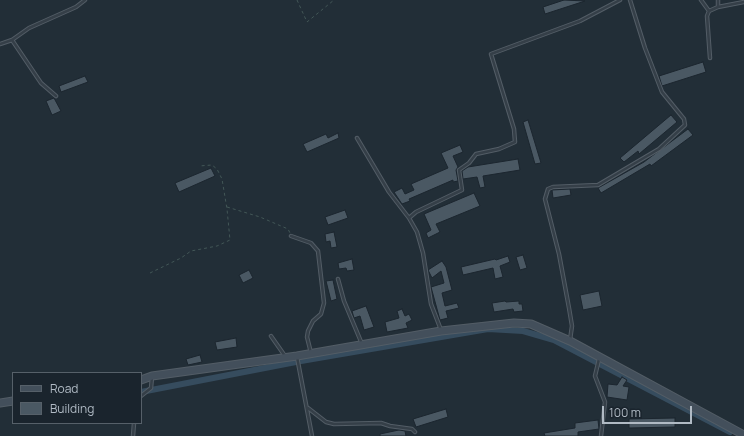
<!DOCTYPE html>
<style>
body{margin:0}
#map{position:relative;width:744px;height:436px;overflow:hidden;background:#222e37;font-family:Manrope,sans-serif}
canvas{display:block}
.legend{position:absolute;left:12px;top:372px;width:130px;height:52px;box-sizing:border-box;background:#1a242d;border:1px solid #566069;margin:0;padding:5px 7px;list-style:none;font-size:12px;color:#b0bac4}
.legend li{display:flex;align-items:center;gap:8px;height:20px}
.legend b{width:20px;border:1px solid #566069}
.scale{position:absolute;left:602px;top:406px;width:90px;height:18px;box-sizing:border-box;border:2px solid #b0bac4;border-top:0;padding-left:5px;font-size:12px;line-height:14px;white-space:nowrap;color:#b0bac4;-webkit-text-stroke:3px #1a242d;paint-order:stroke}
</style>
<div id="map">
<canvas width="744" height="436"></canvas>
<ul class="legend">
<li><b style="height:5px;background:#434f5b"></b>Road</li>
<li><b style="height:11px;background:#4a5863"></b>Building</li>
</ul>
<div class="scale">100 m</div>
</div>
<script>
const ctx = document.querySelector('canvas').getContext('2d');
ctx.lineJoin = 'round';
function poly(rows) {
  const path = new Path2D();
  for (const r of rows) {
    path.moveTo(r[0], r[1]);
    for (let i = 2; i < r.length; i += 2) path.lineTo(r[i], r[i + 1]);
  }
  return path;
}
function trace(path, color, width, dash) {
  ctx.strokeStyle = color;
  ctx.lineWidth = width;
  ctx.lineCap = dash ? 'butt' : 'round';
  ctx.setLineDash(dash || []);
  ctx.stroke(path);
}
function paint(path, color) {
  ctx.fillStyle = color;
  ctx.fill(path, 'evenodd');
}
trace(poly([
 [141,392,301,361,488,329,523,331,554,340,730,432]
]), '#364c5e', 6);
const building = poly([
 [564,0,585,1,545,14,543,7,564,0],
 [703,62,706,72,662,86,659,76,703,62],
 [85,76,88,82,61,92,59,86,85,76],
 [54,98,61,111,52,115,46,101,54,98],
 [671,115,677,122,639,154,638,151,624,162,620,158,671,115],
 [528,120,541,163,535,164,523,122,528,120],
 [688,129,693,135,651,166,650,164,601,193,598,188,644,162,688,129],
 [338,133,339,138,307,152,303,144,326,134,328,138,338,133],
 [460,145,463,152,453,156,458,167,456,170,458,181,453,182,453,180,409,199,410,201,402,204,394,192,402,188,405,194,414,190,411,184,448,168,441,153,460,145],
 [518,159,520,170,483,176,485,187,480,188,477,177,463,179,462,171,468,167,518,159],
 [211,168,215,176,179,192,175,183,211,168],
 [570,189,571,195,553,198,552,190,570,189],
 [474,193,480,206,436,224,440,232,428,238,426,233,431,230,424,214,474,193],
 [345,210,348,218,328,225,325,217,345,210],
 [334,232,337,247,331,248,330,241,326,242,325,234,334,232],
 [523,255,527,268,520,270,516,257,523,255],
 [508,256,510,262,500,266,503,277,495,279,493,268,463,275,461,267,495,259,496,260,508,256],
 [352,259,354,270,347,271,346,268,339,269,338,263,352,259],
 [442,261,446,267,452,290,442,293,445,306,457,303,459,308,446,311,448,318,440,320,431,287,444,283,441,271,432,278,428,270,442,261],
 [249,270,253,278,243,283,239,275,249,270],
 [333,280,337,299,331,301,326,281,333,280],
 [599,291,602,306,583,310,580,295,599,291],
 [505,301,506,302,519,301,519,304,522,304,523,311,514,312,513,309,494,312,492,303,505,301],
 [366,306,374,327,364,330,360,316,354,318,352,311,366,306],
 [402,309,405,316,409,314,412,320,406,323,408,328,387,332,385,322,399,318,397,311,402,309],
 [236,338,237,347,217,350,215,342,236,338],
 [200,355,202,362,188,365,186,359,200,355],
 [622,377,627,380,623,386,629,387,627,400,607,397,608,384,617,385,622,377],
 [446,409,448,417,416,427,413,419,446,409],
 [675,418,675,427,629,428,629,419,675,418],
 [598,420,599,429,578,432,578,436,545,436,544,433,575,428,575,423,598,420],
 [399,430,405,431,406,436,380,436,380,434,399,430]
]);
paint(building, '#4a5863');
trace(building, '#1c262f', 1);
const lane = poly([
 [701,0,709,11],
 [718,0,718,7,744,2],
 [12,40,41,83,56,96],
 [0,44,12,40,29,28,76,7,85,0],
 [710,58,707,16,709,11,718,7],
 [357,138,389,192,409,218],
 [291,236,311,243,318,251,324,303,321,314,313,321,308,331,307,337,311,353],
 [338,279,344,301,362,344],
 [441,330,431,304,423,253,417,232,409,218,416,212,462,190,459,170,469,163,476,154,499,149,515,142,514,129,491,54,580,21,620,0],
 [271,336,285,356],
 [570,340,572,326,569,308,559,254,545,199,548,189,553,187,598,185,659,149,685,125,684,119,662,92,645,48,630,0],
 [297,357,312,436],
 [599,359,595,376,605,402,601,436],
 [141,396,151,388,152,377],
 [308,408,326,422,334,424,381,423,390,426,412,429,415,432],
 [133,436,134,423]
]);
const secondary = poly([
 [141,380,152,376,297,356,441,331,514,323,531,324,570,341,744,435],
 [0,403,13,401]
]);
trace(lane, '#535d66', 4.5);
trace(secondary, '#535d66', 9);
trace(poly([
 [297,0,307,22,334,0],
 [227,207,260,217,288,229,290,233],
 [150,273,181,258,191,251,217,246,230,240,227,209,222,179,217,169,212,165,199,166]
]), '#435757', 1, [3, 3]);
trace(lane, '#353f48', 2.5);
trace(secondary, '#434f5b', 7);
</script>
